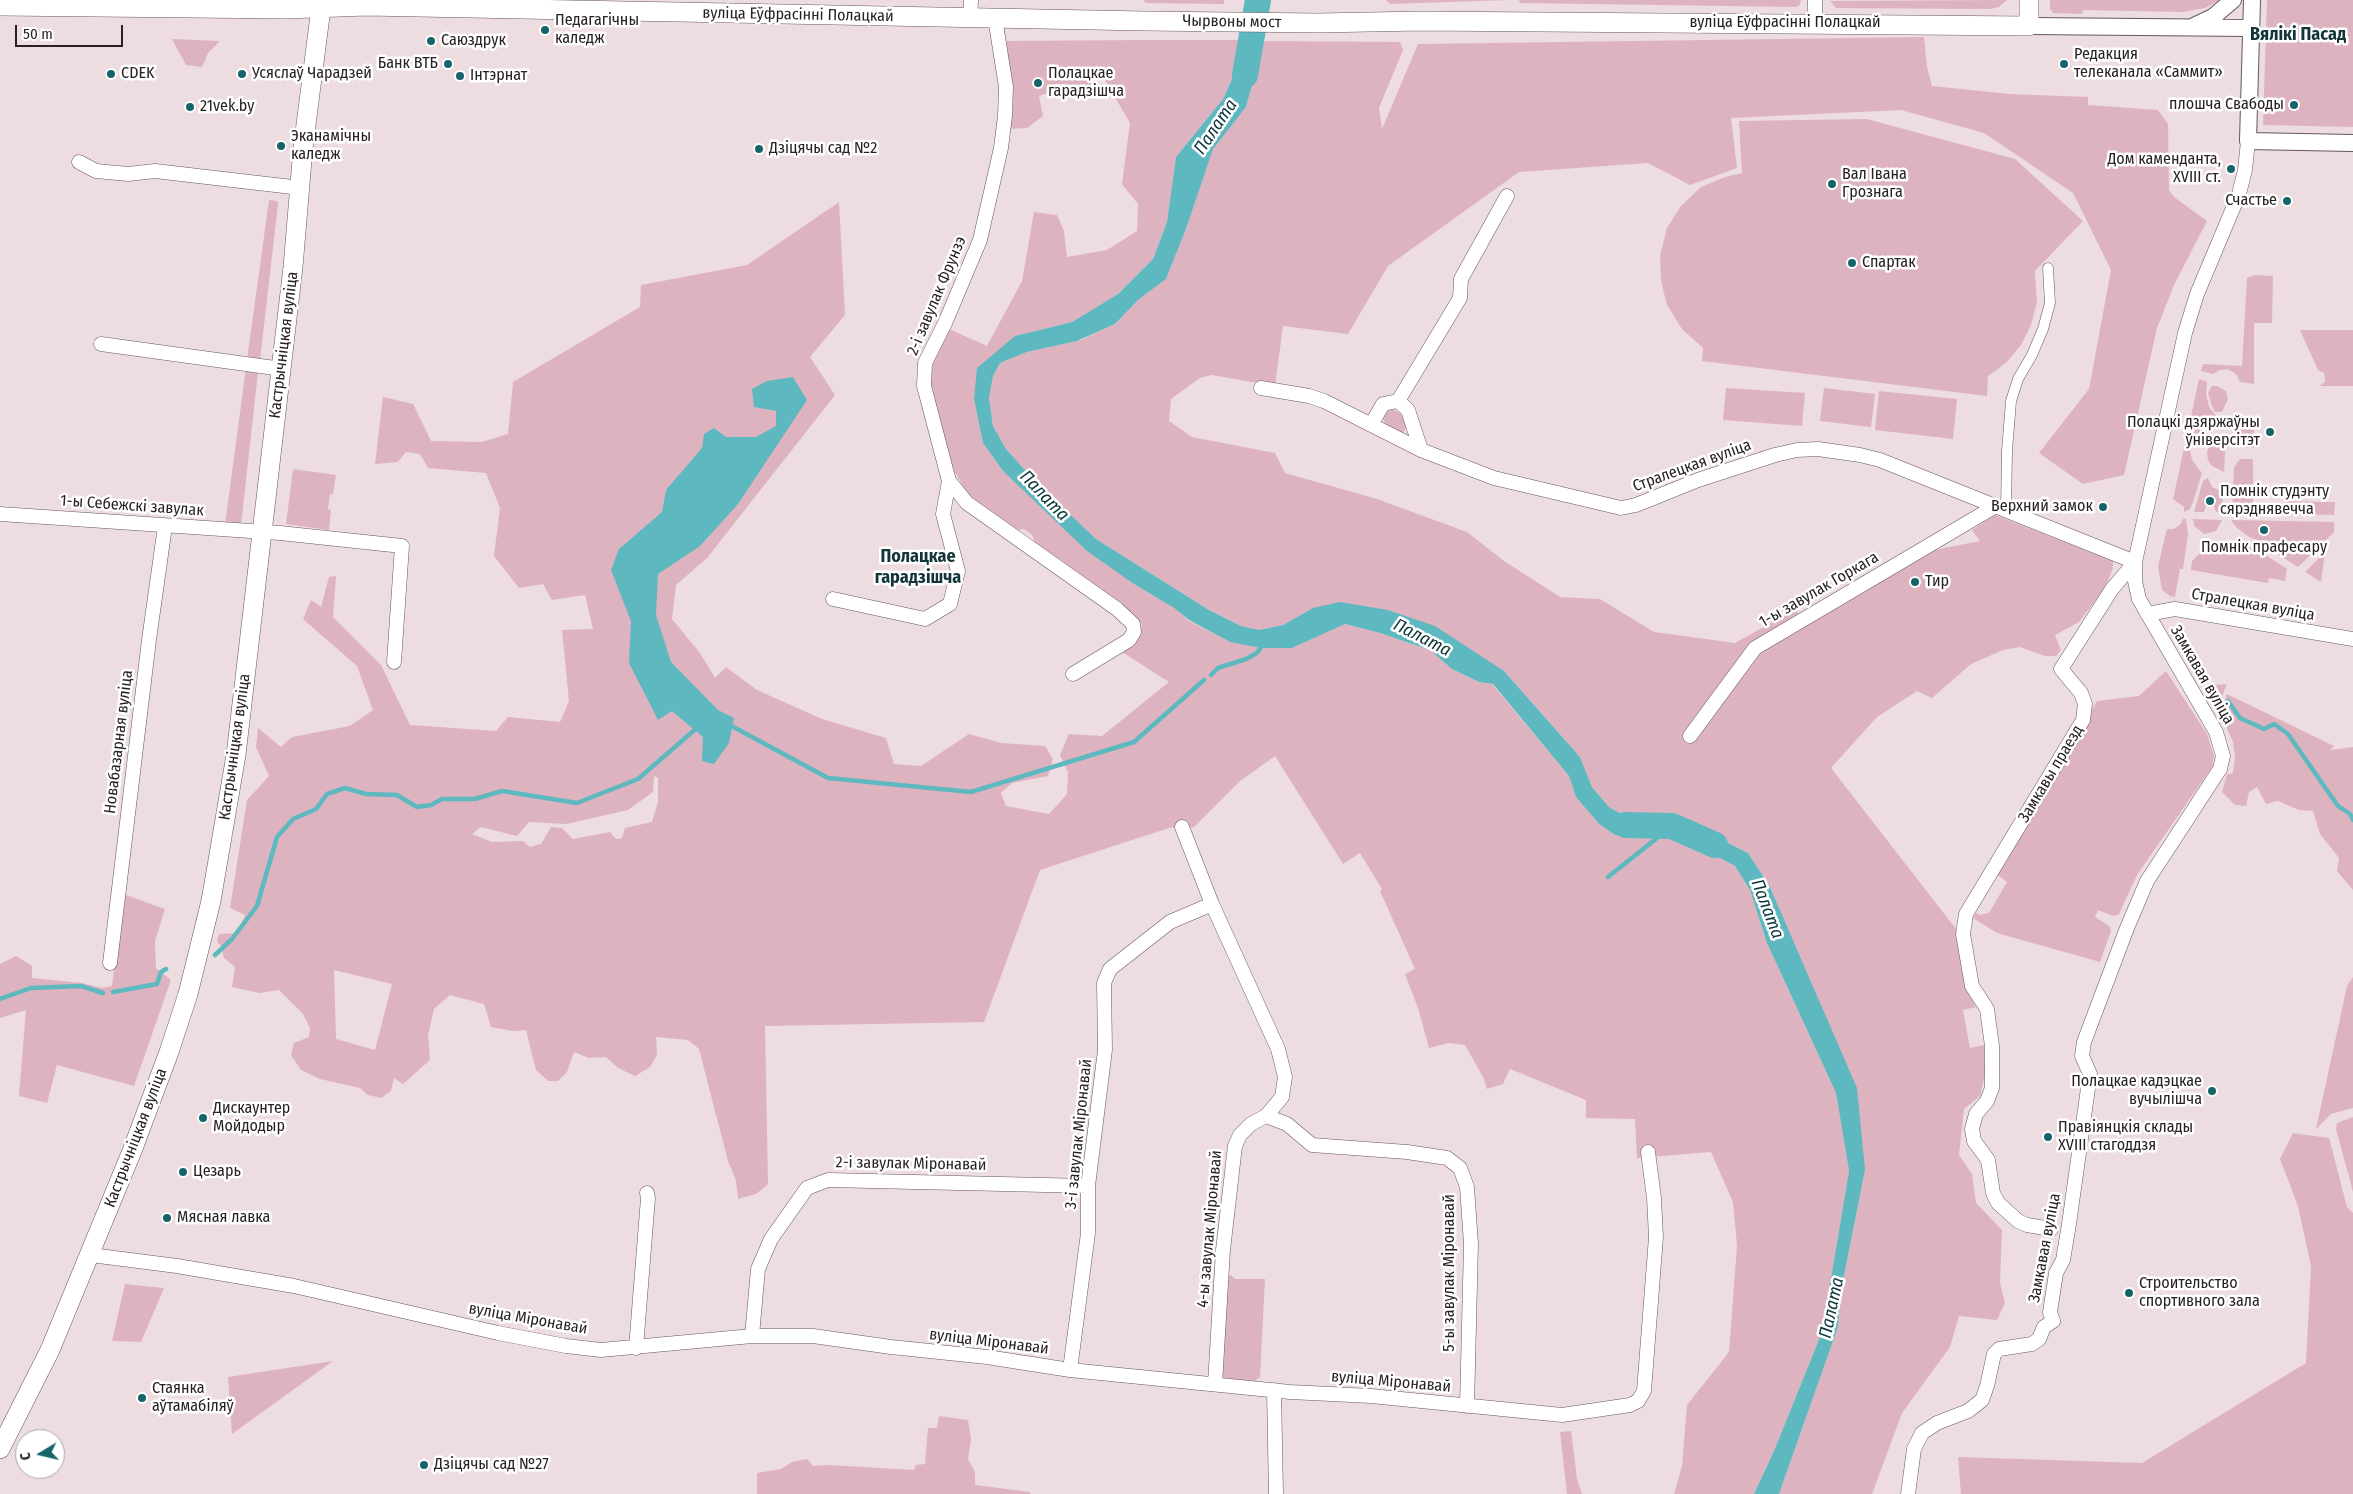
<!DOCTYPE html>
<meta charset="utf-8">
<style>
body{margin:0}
#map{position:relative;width:2353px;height:1494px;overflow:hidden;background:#eddce0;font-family:"Fira Sans Condensed",sans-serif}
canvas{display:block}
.north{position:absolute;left:15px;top:1429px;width:50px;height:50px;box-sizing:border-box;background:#fff;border:1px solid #a9a6a7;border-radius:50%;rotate:261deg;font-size:14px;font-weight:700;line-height:20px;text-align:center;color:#282123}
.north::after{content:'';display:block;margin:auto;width:18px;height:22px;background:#15646a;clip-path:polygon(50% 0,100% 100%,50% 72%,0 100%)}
.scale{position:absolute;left:15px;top:25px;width:108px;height:22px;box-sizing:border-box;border:2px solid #282123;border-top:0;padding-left:6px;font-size:15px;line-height:18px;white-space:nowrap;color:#282123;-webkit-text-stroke:4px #fff;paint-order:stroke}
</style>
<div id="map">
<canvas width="2353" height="1494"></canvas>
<div class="north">С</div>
<div class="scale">50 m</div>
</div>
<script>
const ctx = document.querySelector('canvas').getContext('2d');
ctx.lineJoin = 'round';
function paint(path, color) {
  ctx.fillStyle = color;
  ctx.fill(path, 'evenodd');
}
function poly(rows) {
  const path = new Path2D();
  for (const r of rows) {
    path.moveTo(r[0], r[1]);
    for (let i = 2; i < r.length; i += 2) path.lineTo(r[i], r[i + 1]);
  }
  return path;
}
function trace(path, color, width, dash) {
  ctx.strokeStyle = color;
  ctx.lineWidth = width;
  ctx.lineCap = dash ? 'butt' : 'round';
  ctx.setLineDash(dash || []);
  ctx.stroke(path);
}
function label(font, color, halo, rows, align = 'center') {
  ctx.font = font + ' "Fira Sans Condensed",sans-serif';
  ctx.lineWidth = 5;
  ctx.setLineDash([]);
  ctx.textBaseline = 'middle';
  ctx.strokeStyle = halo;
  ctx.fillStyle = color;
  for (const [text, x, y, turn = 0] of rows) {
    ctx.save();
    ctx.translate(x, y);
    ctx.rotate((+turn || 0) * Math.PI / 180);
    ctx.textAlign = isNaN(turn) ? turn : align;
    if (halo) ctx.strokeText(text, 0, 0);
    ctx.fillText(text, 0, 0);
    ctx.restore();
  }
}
paint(poly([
 [1143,0,1224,0,1224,4,1146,3],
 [1386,0,1510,0,1390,4],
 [1519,0,1801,0,1799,6,1795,7,1520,3],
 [2007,0,1999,7,1990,9,1836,8,1830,1],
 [2050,0,2220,0,2205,8,2183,12,2083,10,2082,14,2053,13,2050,9],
 [2267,0,2353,0,2353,127,2263,125],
 [1924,37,1927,67,1932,86,2009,94,2088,97,2088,105,2158,110,2168,124,2169,190,2174,197,2207,221,2174,285,2157,328,2124,475,2083,484,2039,453,2089,389,2111,270,2073,193,1984,133,1901,110,1731,118,1737,168,1690,185,1648,163,1519,172,1388,266,1348,334,1283,326,1275,386,1211,375,1200,378,1171,399,1169,421,1192,437,1275,453,1285,473,1377,499,1467,532,1504,561,1560,597,1600,599,1654,632,1735,643,1796,609,1805,626,1929,551,1980,541,1972,530,1995,515,2113,561,2113,568,2105,588,2079,622,2055,635,2061,650,2056,656,2045,656,2020,647,2003,650,1971,664,1932,698,1917,691,1877,717,1831,768,1956,929,1966,990,1976,1007,1963,1010,1970,1048,1984,1045,1985,1074,1980,1096,1964,1109,1959,1155,1972,1174,1976,1203,2002,1230,2000,1283,2005,1303,1997,1320,1959,1316,1950,1347,1902,1413,1872,1494,1779,1494,1838,1327,1840,1296,1865,1170,1790,935,1769,885,1748,853,1720,839,1630,819,1609,807,1592,787,1580,757,1504,671,1313,608,1283,625,1259,630,1241,626,1209,610,1096,539,1033,479,1006,449,993,426,989,399,993,376,1000,363,1027,352,1081,340,1115,324,1138,300,1166,279,1186,229,1213,148,1246,107,1257,67,1261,41,1400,42,1403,50,1379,108,1382,129,1418,44],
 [172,39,220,41,208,53,202,67,186,65],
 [1145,40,1238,40,1236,70,1223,99,1176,157,1167,222,1153,259,1118,294,1072,322,1015,336,974,399,983,443,1003,471,1024,490,1134,584,1174,608,1189,621,1230,642,1292,648,1344,624,1380,633,1430,650,1452,669,1479,682,1492,684,1569,776,1576,797,1599,824,1615,835,1682,838,1735,866,1750,890,1767,943,1836,1093,1849,1171,1822,1332,1774,1451,1754,1494,1674,1494,1682,1466,1687,1405,1729,1352,1737,1246,1733,1202,1711,1152,1637,1158,1635,1119,1586,1118,1586,1100,1510,1069,1503,1084,1487,1089,1484,1079,1465,1045,1449,1043,1429,1048,1418,1008,1405,974,1415,969,1380,891,1382,889,1360,853,1343,864,1275,756,1240,781,1194,827,1177,829,1172,827,1040,870,984,1022,765,1026,768,1184,756,1194,738,1199,736,1180,728,1161,699,1049,688,1040,656,1037,657,1055,650,1067,635,1076,618,1068,606,1057,589,1058,574,1052,567,1072,558,1081,548,1081,536,1070,526,1030,513,1031,491,1027,484,1004,450,995,434,1009,428,1035,430,1060,403,1084,394,1078,391,1091,381,1098,368,1095,360,1088,320,1079,301,1070,291,1055,294,1043,309,1037,310,1028,303,1014,279,990,260,993,232,987,235,967,224,958,221,946,217,942,219,934,238,933,245,915,230,908,247,800,269,776,256,747,258,728,281,747,292,737,350,726,373,710,357,666,303,619,311,600,321,607,329,577,336,576,333,617,381,665,410,725,496,731,508,717,560,722,569,701,562,630,593,629,585,595,552,600,543,584,519,588,494,556,500,508,486,473,428,468,420,454,406,452,398,462,375,464,383,397,413,404,431,441,482,442,508,434,513,382,640,307,641,285,747,265,839,202,845,315,810,357,835,395,707,558,676,585,672,619,700,653,715,678,726,667,757,690,822,719,886,738,894,764,921,766,969,734,1001,743,1045,746,1053,759,1048,776,1012,783,1001,793,1006,806,1049,814,1067,794,1068,772,1060,755,1069,734,1102,736,1169,682,1119,650,1127,645,1142,626,1141,622,1133,620,1036,545,1032,535,1024,529,1014,531,971,500,950,464,930,386,933,363,949,329,987,346,1022,281,1034,212,1057,215,1064,231,1067,257,1107,250,1137,231,1138,204,1122,184,1130,123,1102,75,1092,85,1055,84,1053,91,1039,96,1043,116,1027,128,1008,129,1007,41],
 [654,776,658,778,658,802,652,822,625,828,622,838,616,839,610,832,573,839,562,828,551,827,541,844,530,847,523,841,492,842,472,834,481,827,517,836,529,822,566,824,628,810,653,792],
 [334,970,392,984,375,1050,336,1039],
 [1867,119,2015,159,2083,221,2035,271,2037,302,2031,325,2021,345,2006,363,1988,376,1987,396,1702,361,1703,348,1682,329,1667,305,1661,281,1660,256,1667,228,1681,206,1701,187,1725,177,1742,173,1739,121],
 [269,200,277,201,278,204,260,360,247,360],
 [2255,275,2273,276,2272,323,2254,323,2254,384,2240,382,2236,374,2228,369,2220,370,2213,374,2201,371,2203,364,2242,366,2247,278],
 [2300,330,2353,330,2353,386,2319,386,2325,382,2325,377,2324,373,2318,370],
 [246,368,258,372,241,525,225,525],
 [2199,379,2207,382,2206,394,2209,407,2217,417,2198,433,2192,442,2190,451,2192,460,2202,473,2193,502,2190,509,2184,512,2184,507,2173,499],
 [2212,386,2217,386,2226,391,2228,399,2222,412,2215,412,2212,406,2208,393],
 [1726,388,1805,393,1802,426,1723,420],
 [1824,388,1875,394,1871,427,1820,421],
 [1879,391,1957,399,1953,439,1875,430],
 [1392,409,1401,414,1407,426,1403,433,1399,433,1386,425,1383,419,1384,414],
 [2243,420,2254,420,2254,448,2242,447,2237,443,2236,427],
 [2226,435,2224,472,2212,466,2208,460,2207,452,2212,440],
 [2240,459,2253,459,2253,509,2284,509,2284,501,2335,502,2334,515,2232,513,2234,467],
 [293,469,336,475,333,494,330,494,328,509,331,510,329,530,286,524],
 [2208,478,2212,487,2221,491,2223,497,2222,512,2216,512,2211,498,2208,499,2204,512,2194,512,2203,481],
 [2183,519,2186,519,2188,534,2183,569,2180,569,2175,597,2170,596,2162,590,2158,566,2167,529,2174,529,2181,524],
 [2193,519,2222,520,2216,531,2204,534,2194,526],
 [2231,520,2334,522,2334,532,2325,541,2260,541,2249,537,2236,527],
 [2225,544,2240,544,2258,550,2287,569,2285,581,2269,578,2268,583,2191,570,2192,561,2198,555,2209,548],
 [2265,546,2318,548,2298,567],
 [2325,552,2321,582,2305,572],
 [2166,671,2207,734,2214,756,2212,767,2137,875,2119,914,2113,916,2098,910,2095,917,2109,926,2111,931,2100,962,1997,933,1973,918,1976,913,1980,915,1989,913,2007,882,1995,873,2097,701,2139,696],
 [2227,684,2217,708,2205,686],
 [2227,694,2334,746,2330,750,2353,747,2353,890,2337,871,2339,858,2320,834,2313,811,2299,810,2278,801,2266,804,2257,787,2249,792,2246,806,2235,805,2222,792,2227,774,2233,773,2235,756,2233,742,2220,712],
 [123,894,165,909,155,941,156,968,171,980,134,1086,57,1065,47,1103,19,1096,26,1010,0,1018,0,964,16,956,32,966,32,978,82,983,102,988,112,986],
 [2353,977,2353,1108,2331,1114,2316,1129,2347,986],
 [2353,1117,2353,1192,2336,1129,2337,1123],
 [2293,1133,2329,1138,2347,1207,2353,1213,2353,1494,1961,1494,1958,1457,2142,1463,2306,1363,2311,1266,2298,1206,2280,1159],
 [1231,1275,1235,1279,1265,1279,1260,1377,1255,1381,1225,1379,1221,1375,1226,1276],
 [125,1284,164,1288,141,1342,112,1341],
 [333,1361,232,1434,228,1377],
 [939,1416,968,1420,971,1439,968,1459,975,1472,975,1485,1030,1492,1030,1494,757,1494,757,1473,781,1469,792,1462,807,1459,813,1466,829,1465,914,1470,916,1465,925,1464,928,1428,937,1428],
 [1571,1431,1577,1479,1582,1494,1567,1494,1560,1432]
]), '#deb3c0');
paint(poly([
 [1238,40,1261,41,1257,67,1246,107,1213,149,1186,229,1166,279,1138,300,1115,324,1077,341,1027,352,1000,363,993,376,989,398,993,426,1006,449,1033,479,1096,539,1209,610,1241,626,1259,630,1283,625,1313,608,1340,602,1388,610,1435,626,1504,671,1580,757,1592,787,1609,807,1630,819,1720,839,1748,853,1769,885,1857,1088,1865,1170,1840,1296,1838,1327,1779,1494,1754,1494,1774,1451,1822,1332,1849,1171,1836,1093,1767,943,1750,890,1735,866,1682,838,1615,835,1599,824,1576,797,1569,776,1493,684,1479,682,1452,669,1430,650,1380,633,1345,624,1292,648,1261,648,1230,642,1189,620,1174,608,1134,584,1087,551,1003,471,983,443,974,399,977,368,1015,336,1072,322,1118,294,1153,259,1167,222,1176,157,1223,99,1236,70],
 [793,377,807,400,738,504,700,546,658,574,656,615,671,662,718,710,734,718,729,743,714,764,702,761,703,737,672,711,658,720,629,663,631,621,611,570,619,549,662,512,666,490,702,448,704,434,714,428,726,437,756,437,776,426,776,411,754,407,752,389,767,381]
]), '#5eb8c0');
trace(poly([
 [1211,675,1218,668,1246,659,1257,653,1263,644],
 [2228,701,2240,718,2264,729,2274,724,2288,734,2338,806,2350,814,2353,820],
 [728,724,828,778,971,792,1134,742,1204,680],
 [1608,877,1672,826],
 [215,955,232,939,257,906,277,837,293,819,316,809,327,794,345,788,366,794,397,795,417,807,431,805,442,799,475,799,502,791,577,803,638,779,698,727],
 [113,992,157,984,161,972,166,969],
 [0,999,31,988,81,986,103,993]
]), '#5eb8c0', 4.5);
trace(poly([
 [1245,75,1258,0],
 [1626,825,1672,826,1715,845]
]), '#5eb8c0', 26);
const pedestrian = poly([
 [2006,511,2007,451,2011,401,2018,379,2032,355,2043,329,2050,303,2048,268]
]);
const minor = poly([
 [970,18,971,0],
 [995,18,1006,87,1005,116,1001,148,980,240,945,323,925,363,924,386,949,481,967,503,1117,609,1133,624,1134,632,1129,640,1073,674],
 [1815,24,1815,0],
 [79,162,96,171,128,174,155,171,301,188],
 [101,344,282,369],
 [1261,388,1309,396,1324,401,1421,450,1494,478,1621,508,1636,505,1698,480,1775,455,1797,450,1818,449,1860,455,1880,460,2135,562],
 [1398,401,1460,298,1461,279,1507,196],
 [1371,425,1383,404,1398,401,1408,410,1421,450],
 [0,514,280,533,402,546,394,662],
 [833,599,925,619,950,604,958,571,943,514,949,481],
 [2147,614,2175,609,2353,639],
 [1690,736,1755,648,1994,507],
 [1182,827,1212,904,1278,1049,1285,1077,1282,1097,1266,1116,1251,1124,1240,1135,1235,1146,1223,1250,1215,1384],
 [110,963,149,640,165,526],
 [1266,1116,1287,1124,1312,1145,1407,1152,1447,1158,1460,1168,1467,1187,1471,1244,1467,1406],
 [2051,1229,2027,1225,2018,1221,1998,1203,1993,1193,1988,1160,1974,1141,1972,1129,1976,1114,1987,1101,1992,1088,1992,1046,1987,1009,1972,986,1963,934,1966,914,2083,720,2085,704,2081,693,2061,669,2112,589,2135,562],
 [91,1255,177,1266,294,1286,498,1333,566,1346,601,1350,752,1336,813,1336,891,1347,987,1357,1070,1370,1290,1392,1371,1396,1562,1415,1630,1405,1638,1401,1644,1391,1656,1237,1654,1198,1648,1152],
 [752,1336,758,1269,771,1239,807,1188,828,1180,1088,1186],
 [636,1348,648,1198,647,1193],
 [1070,1370,1088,1233,1088,1186,1105,1050,1104,983,1110,969,1170,922,1212,904],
 [1274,1390,1276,1494],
 [1908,1494,1914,1449,1922,1433,1937,1423,1968,1411,1982,1400,1987,1386,1994,1354,1999,1349,2032,1344,2039,1339,2044,1327,2053,1321,2050,1312,2056,1273,2063,1260,2069,1224,2090,1074,2082,1056,2084,1042,2127,928,2147,881,2220,769,2223,756,2216,732,2139,599,2135,581,2135,562,2185,333,2197,294,2239,194,2245,170,2248,141]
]);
const tertiary = poly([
 [2252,0,2248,141,2353,143],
 [2029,26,2251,28],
 [2194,26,2213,17,2233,0]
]);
const secondary = poly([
 [0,6,286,9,366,6,1145,21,1319,23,1421,21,2029,26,2029,0],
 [0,1449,50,1350,132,1151,169,1052,188,994,211,901,236,755,293,267,303,148,321,8]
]);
trace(pedestrian, '#66575b', 11);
trace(minor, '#66575b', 15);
trace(tertiary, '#66575b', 18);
trace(secondary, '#66575b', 20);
trace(pedestrian, '#fff', 10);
trace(minor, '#fff', 14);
trace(tertiary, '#fff', 16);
trace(secondary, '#fff', 19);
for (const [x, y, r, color] of [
 [545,30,5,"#15646a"],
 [431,41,5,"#15646a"],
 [448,64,5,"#15646a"],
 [2064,64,5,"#15646a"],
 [111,74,5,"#15646a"],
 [242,74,5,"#15646a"],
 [460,76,5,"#15646a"],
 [1038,83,5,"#15646a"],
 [2294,105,5,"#15646a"],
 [190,107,5,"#15646a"],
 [281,146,5,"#15646a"],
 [759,149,5,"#15646a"],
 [2231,169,5,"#15646a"],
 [1832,184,5,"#15646a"],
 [2287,201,5,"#15646a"],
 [1852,263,5,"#15646a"],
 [2270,432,5,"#15646a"],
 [2210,501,5,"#15646a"],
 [2103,507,5,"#15646a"],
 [2264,530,5,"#15646a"],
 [1915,582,5,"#15646a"],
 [2212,1091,5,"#15646a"],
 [203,1118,5,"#15646a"],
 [2048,1137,5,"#15646a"],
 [183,1172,5,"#15646a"],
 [167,1218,5,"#15646a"],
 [2129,1293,5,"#15646a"],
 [142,1398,5,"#15646a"],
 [424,1465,5,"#15646a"]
]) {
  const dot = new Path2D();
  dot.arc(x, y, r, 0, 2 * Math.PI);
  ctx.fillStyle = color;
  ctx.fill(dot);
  trace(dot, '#fff', 2);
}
label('16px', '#282123', '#fff', [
 ["вуліца Еўфрасінні Полацкай",798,15,1],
 ["Чырвоны мост",1232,22,1],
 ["вуліца Еўфрасінні Полацкай",1785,23],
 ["2-і завулак Фрунзэ",937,296,-67],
 ["Кастрычніцкая вуліца",284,345,-83],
 ["Стралецкая вуліца",1692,466,-20],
 ["1-ы Себежскі завулак",132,506,4],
 ["1-ы завулак Горкага",1819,590,-30],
 ["Стралецкая вуліца",2253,605,10],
 ["Замкавая вуліца",2202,675,60],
 ["Новабазарная вуліца",119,742,-83],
 ["Кастрычніцкая вуліца",235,747,-82],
 ["Замкавы праезд",2051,774,-59],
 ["3-і завулак Міронавай",1079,1134,-84],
 ["Кастрычніцкая вуліца",136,1138,-69],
 ["2-і завулак Міронавай",911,1164,1],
 ["4-ы завулак Міронавай",1210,1229,-85],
 ["Замкавая вуліца",2045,1248,-79],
 ["5-ы завулак Міронавай",1450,1273,-90],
 ["вуліца Міронавай",528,1319,10],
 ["вуліца Міронавай",989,1342,7],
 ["вуліца Міронавай",1391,1382,5]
]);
label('16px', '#282123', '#fff', [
 ["Педагагічны",555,21],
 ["каледж",555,39],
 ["Саюздрук",441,41],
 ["Редакция",2074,55],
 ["телеканала «Саммит»",2074,73],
 ["Банк ВТБ",438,64,"right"],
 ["CDEK",121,74],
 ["Усяслаў Чарадзей",252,74],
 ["Полацкае",1048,74],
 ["гарадзішча",1048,92],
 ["Інтэрнат",470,76],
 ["плошча Свабоды",2284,105,"right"],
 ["21vek.by",200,107],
 ["Эканамічны",291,137],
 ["каледж",291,155],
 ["Дзіцячы сад №2",769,149],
 ["Дом каменданта,",2221,160,"right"],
 ["XVIII ст.",2221,178,"right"],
 ["Вал Івана",1842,175],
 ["Грознага",1842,193],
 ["Счастье",2277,201,"right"],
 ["Спартак",1862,263],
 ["Полацкі дзяржаўны",2260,423,"right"],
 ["ўніверсітэт",2260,441,"right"],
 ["Помнік студэнту",2220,492],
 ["сярэднявечча",2220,510],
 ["Верхний замок",2093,507,"right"],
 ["Помнік прафесару",2264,548,"center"],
 ["Тир",1925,582],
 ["Полацкае кадэцкае",2202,1082,"right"],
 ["вучылішча",2202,1100,"right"],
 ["Дискаунтер",213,1109],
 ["Мойдодыр",213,1127],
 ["Правіянцкія склады",2058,1128],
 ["XVIII стагоддзя",2058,1146],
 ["Цезарь",193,1172],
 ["Мясная лавка",177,1218],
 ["Строительство",2139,1284],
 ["спортивного зала",2139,1302],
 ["Стаянка",152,1389],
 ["аўтамабіляў",152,1407],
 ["Дзіцячы сад №27",434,1465]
], 'left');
label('bold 18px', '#133539', '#fff', [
 ["Вялікі Пасад",2298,35],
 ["Полацкае",918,557],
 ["гарадзішча",918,578]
]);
label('italic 18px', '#0b373b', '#fff', [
 ["Палата",1216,127,-56],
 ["Палата",1044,496,46],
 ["Палата",1422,638,27],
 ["Палата",1767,909,69],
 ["Палата",1832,1308,-78]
]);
</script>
